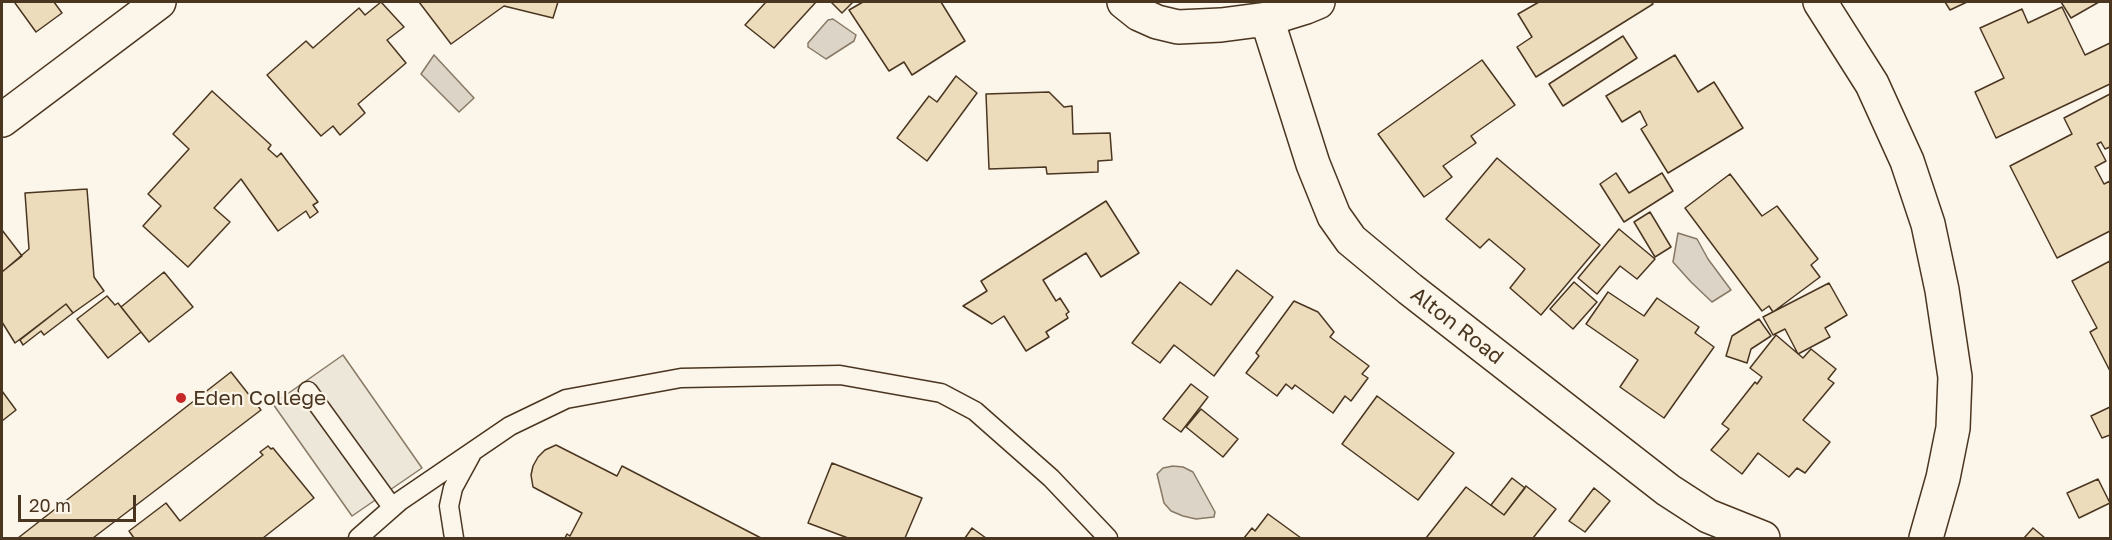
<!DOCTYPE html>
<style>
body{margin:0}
#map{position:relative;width:2112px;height:540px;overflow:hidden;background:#fbf6e9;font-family:"Golos Text",sans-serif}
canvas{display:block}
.frame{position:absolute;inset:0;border:3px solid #4a3520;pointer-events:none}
.scale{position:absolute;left:18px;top:495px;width:118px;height:27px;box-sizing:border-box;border:3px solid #4a3520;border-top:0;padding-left:8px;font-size:18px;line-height:21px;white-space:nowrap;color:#4a3520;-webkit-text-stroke:4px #fbf6e9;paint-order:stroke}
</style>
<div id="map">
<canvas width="2112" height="540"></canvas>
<div class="frame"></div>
<div class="scale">20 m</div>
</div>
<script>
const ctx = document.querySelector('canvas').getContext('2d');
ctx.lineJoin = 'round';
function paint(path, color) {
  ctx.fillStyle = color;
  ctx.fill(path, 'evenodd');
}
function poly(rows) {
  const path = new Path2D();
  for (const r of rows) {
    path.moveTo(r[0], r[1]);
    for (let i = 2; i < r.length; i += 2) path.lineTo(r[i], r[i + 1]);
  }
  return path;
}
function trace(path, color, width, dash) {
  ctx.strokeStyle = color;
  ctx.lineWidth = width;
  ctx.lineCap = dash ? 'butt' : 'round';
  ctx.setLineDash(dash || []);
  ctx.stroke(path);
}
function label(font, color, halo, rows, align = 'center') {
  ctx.font = font + ' "Golos Text",sans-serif';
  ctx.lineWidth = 4.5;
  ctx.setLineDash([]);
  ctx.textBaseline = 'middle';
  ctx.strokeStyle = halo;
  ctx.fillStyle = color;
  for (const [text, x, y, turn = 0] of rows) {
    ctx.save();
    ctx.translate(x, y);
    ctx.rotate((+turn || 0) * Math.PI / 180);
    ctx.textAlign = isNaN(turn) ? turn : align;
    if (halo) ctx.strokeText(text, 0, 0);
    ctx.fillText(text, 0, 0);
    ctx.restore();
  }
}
const parking = poly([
 [343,355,422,468,352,516,273,404,343,355]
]);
paint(parking, '#ede7d9');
trace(parking, '#887966', 1.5);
const water = poly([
 [833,19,856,35,854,41,826,59,808,47,808,43,828,20,833,19],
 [434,55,474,98,459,112,421,74,434,55],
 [1678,233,1697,239,1708,259,1731,290,1712,302,1691,282,1673,262,1678,233],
 [1173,466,1183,467,1193,472,1215,512,1214,517,1196,519,1183,516,1171,511,1164,503,1157,474,1163,468,1173,466]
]);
paint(water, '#dcd4c6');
trace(water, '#887966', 1.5);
const building = poly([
 [16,2,54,2,62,13,36,32,15,3,16,2],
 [381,2,404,27,387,40,406,63,358,104,365,113,340,135,333,126,321,136,267,75,306,41,313,48,359,8,365,15,381,2],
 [419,2,558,2,553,18,504,6,451,44,419,2],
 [766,2,816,2,774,48,745,25,766,2],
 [831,2,853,2,842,13,831,2],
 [863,2,941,2,965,41,912,75,904,62,889,71,849,10,863,2],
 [1539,2,1651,2,1653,4,1536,77,1517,47,1532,37,1518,14,1539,2],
 [1945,2,1967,2,1950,10,1945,2],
 [2061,2,2099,2,2071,18,2061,2],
 [2062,7,2085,55,2110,43,2110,84,1996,138,1975,92,2004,78,1980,28,2022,9,2028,23,2062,7],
 [1623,36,1637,58,1563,106,1549,84,1623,36],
 [1675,55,1698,92,1714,82,1743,128,1668,173,1641,129,1647,125,1640,111,1622,122,1606,96,1675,55],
 [1482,60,1515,105,1471,136,1476,143,1443,166,1452,177,1424,197,1378,134,1482,60],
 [956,76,977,93,927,161,897,138,929,96,937,102,956,76],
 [212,91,271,145,268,149,277,157,281,153,318,202,313,205,318,212,310,218,306,211,278,231,241,179,214,208,230,222,188,267,143,226,161,206,148,194,189,149,173,134,212,91],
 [1049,92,1064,107,1072,106,1073,134,1110,133,1112,160,1098,161,1098,172,1047,174,1046,167,989,169,986,94,1049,92],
 [2110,94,2110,147,2105,149,2101,142,2097,144,2106,161,2095,167,2104,184,2110,181,2110,231,2057,258,2010,166,2072,134,2064,118,2110,94],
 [1497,158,1600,245,1541,315,1510,288,1525,269,1489,239,1480,248,1446,219,1497,158],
 [1616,173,1629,193,1662,173,1673,191,1624,222,1600,184,1616,173],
 [1730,174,1762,216,1777,206,1818,259,1811,265,1820,277,1773,312,1769,306,1762,311,1685,208,1730,174],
 [87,189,94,277,104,291,73,313,66,304,15,343,2,322,2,272,29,249,25,193,87,189],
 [1106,201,1139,253,1101,277,1086,253,1043,280,1056,301,1060,298,1069,312,1066,314,1068,318,1046,332,1049,337,1026,351,1004,316,992,324,963,306,987,291,981,281,1106,201],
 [1650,212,1671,247,1655,257,1634,222,1650,212],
 [1619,229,1655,259,1637,279,1620,266,1597,294,1578,278,1619,229],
 [2,230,22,256,2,272,2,230],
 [2110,261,2110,371,2090,332,2097,328,2072,281,2110,261],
 [1237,270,1273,297,1214,376,1174,345,1160,363,1132,343,1180,282,1211,305,1237,270],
 [164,272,193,307,149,342,121,307,164,272],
 [1574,282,1597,302,1573,329,1550,309,1574,282],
 [1829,283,1847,315,1825,328,1830,337,1798,354,1785,329,1773,335,1763,317,1829,283],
 [1608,292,1644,316,1657,298,1699,327,1695,333,1714,347,1664,418,1620,387,1638,360,1586,324,1608,292],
 [107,296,115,305,118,303,141,332,108,358,77,319,107,296],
 [1294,301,1318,312,1334,332,1330,337,1369,366,1362,374,1368,378,1351,401,1345,396,1333,413,1295,385,1292,389,1286,384,1277,396,1246,373,1259,356,1256,353,1294,301],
 [66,304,73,313,44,335,41,331,23,345,20,340,66,304],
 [1759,319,1771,336,1751,349,1747,363,1726,356,1732,336,1759,319],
 [1776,335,1803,358,1811,349,1836,369,1828,379,1834,383,1803,420,1830,442,1805,473,1797,468,1789,477,1758,453,1742,474,1711,450,1729,429,1722,424,1755,382,1757,384,1762,377,1750,368,1776,335],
 [231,372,261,410,93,538,18,538,231,372],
 [1191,384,1208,397,1181,432,1163,419,1191,384],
 [2,391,16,410,2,421,2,391],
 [1377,396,1454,453,1418,500,1342,444,1377,396],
 [2110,407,2110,435,2102,438,2091,416,2110,407],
 [1201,409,1238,439,1223,457,1186,427,1201,409],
 [556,445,617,476,622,466,761,538,565,538,567,534,570,536,582,513,533,487,531,475,533,466,538,457,545,450,556,445],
 [268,446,271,449,273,448,314,498,263,538,134,538,129,531,166,503,180,521,263,455,260,452,268,446],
 [832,463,922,498,905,538,848,538,808,523,832,463],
 [1512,478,1525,488,1504,515,1491,505,1512,478],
 [2098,479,2110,503,2079,518,2067,493,2098,479],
 [1526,486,1556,509,1533,538,1426,538,1466,487,1504,515,1526,486],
 [1594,488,1610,501,1585,532,1569,521,1594,488],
 [1268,514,1301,538,1244,538,1252,528,1255,531,1268,514],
 [972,528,986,538,965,538,972,528],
 [2033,528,2045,538,2024,538,2033,528]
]);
paint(building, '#ecdcbc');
trace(building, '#4a3520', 1.5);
const service = poly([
 [308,391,392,507],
 [358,538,400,501,510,426,566,399,681,378,840,375,941,393,975,411,1051,478,1108,538],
 [454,538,449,506,453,488,471,455]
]);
const minor = poly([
 [1124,2,1139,14,1157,22,1178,27,1221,25,1267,19,1306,7,1318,2],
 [1267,19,1313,164,1334,216,1351,240,1410,289,1668,490,1708,516,1763,538],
 [2,120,159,2]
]);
const tertiary = poly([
 [1820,2,1872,84,1907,161,1928,224,1942,290,1955,377,1953,428,1943,478,1926,538]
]);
trace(service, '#4a3520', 21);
trace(minor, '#4a3520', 36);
trace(tertiary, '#4a3520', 36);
trace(service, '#fbf6e9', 18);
trace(minor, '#fbf6e9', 33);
trace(tertiary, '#fbf6e9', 33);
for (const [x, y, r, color] of [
 [181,398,6,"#c62828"]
]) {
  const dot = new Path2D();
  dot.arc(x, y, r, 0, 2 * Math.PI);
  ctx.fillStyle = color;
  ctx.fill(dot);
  trace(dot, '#fbf6e9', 2);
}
label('21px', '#4a3520', '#fbf6e9', [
 ["Alton Road",1457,326,38]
]);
label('21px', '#4a3520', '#fbf6e9', [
 ["Eden College",193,398]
], 'left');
</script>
